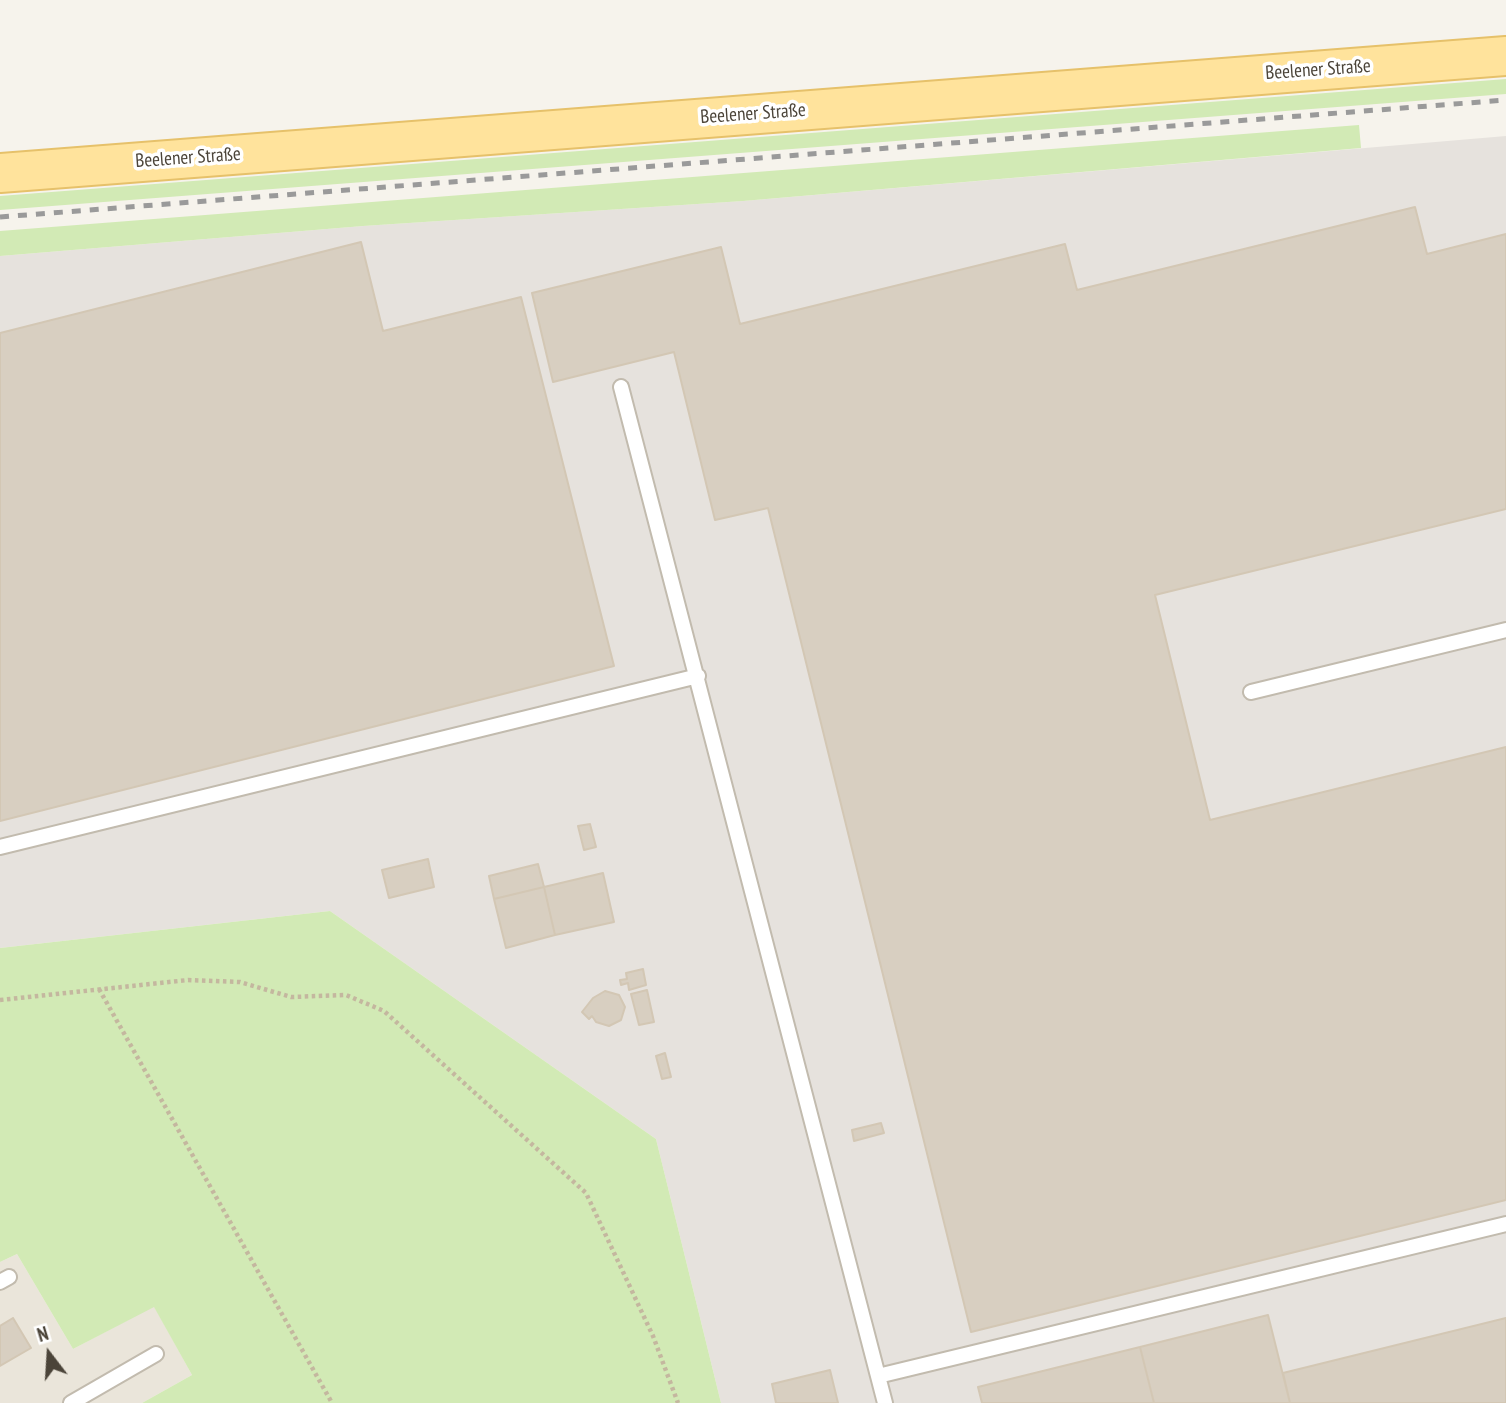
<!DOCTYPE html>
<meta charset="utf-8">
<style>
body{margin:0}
#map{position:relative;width:1506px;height:1403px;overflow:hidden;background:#f6f3ec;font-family:"PT Sans Narrow",sans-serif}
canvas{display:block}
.north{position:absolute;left:14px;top:1319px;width:70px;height:70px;-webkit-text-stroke:5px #fff;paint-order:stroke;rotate:343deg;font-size:19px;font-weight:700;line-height:28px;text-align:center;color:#4b4439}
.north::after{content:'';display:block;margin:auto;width:24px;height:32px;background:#4b4439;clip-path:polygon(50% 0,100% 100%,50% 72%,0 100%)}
</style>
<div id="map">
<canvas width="1506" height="1403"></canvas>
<div class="north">N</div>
</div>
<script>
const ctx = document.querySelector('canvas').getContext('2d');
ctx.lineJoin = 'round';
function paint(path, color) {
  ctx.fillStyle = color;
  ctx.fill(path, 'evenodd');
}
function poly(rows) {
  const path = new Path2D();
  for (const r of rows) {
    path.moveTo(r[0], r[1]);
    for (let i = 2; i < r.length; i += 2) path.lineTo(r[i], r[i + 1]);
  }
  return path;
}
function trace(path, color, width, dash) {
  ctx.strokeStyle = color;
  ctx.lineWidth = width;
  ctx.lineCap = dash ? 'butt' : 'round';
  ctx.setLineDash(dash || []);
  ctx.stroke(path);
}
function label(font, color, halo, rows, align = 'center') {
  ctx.font = font + ' "PT Sans Narrow",sans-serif';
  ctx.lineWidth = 7;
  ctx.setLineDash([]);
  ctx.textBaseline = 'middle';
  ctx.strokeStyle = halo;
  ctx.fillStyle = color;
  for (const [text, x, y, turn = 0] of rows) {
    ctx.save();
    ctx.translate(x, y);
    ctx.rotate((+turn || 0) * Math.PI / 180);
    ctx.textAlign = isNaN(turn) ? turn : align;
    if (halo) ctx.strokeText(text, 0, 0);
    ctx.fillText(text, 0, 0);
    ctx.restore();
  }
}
paint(poly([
 [17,1254,73,1349,154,1306,192,1375,142,1403,0,1403,0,1262]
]), '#eae5da');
paint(poly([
 [1506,136,1506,1403,721,1403,656,1139,330,911,0,948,0,256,363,226,743,201]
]), '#e6e2dd');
paint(poly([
 [1506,79,1506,94,0,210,0,196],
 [1359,125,1361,148,743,201,363,226,0,256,0,231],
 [330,911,656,1139,721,1403,142,1403,192,1375,154,1307,73,1349,17,1254,0,1262,0,948]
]), '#d2eab5');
const building = poly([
 [1415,207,1427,254,1506,234,1506,509,1155,595,1210,820,1506,747,1506,1200,971,1332,768,508,715,520,674,352,553,382,532,293,721,247,740,324,1065,244,1077,290,1415,207],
 [361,242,383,331,521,297,614,666,0,821,0,333,361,242],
 [590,824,596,847,584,850,578,826,590,824],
 [428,859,434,887,389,898,382,870,428,859],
 [538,864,544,887,494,899,489,876,538,864],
 [603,873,614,922,555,935,544,887,603,873],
 [544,887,555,935,506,948,494,899,544,887],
 [643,969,646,985,629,990,628,983,621,985,620,980,627,979,626,973,643,969],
 [647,990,654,1022,639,1025,631,994,647,990],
 [605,991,619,995,625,1007,621,1020,609,1026,596,1022,592,1016,589,1019,582,1012,593,998,605,991],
 [665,1053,671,1077,662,1079,656,1056,665,1053],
 [881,1123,884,1133,854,1141,852,1130,881,1123],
 [1268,1315,1290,1403,1154,1403,1140,1347,1268,1315],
 [13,1318,31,1348,0,1366,0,1326,13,1318],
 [1506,1318,1506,1403,1290,1403,1283,1373,1506,1318],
 [1140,1347,1154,1403,982,1403,978,1387,1140,1347],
 [830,1370,838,1403,776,1403,772,1384,830,1370]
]);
paint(building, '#d8cfc1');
trace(building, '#d3c7b4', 2);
const service = poly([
 [621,387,885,1403],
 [1251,692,1506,630],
 [0,847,698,676],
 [0,1282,9,1277],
 [878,1376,1506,1224],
 [71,1403,156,1354]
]);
const primary = poly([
 [0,173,1506,56]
]);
trace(service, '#c2bbae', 18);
trace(primary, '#e6c16a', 42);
trace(poly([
 [99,989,332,1403],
 [0,1000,188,980,240,982,291,997,346,995,384,1011,586,1193,653,1336,678,1403]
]), '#c4b79f', 4.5, [3.5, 3.5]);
trace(service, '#fff', 14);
trace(primary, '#ffe39c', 38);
trace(poly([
 [0,217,1506,100]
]), '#9a9a9a', 5, [9, 9]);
label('19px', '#4b4439', '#fff', [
 ["Beelener Straße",1318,70,-4],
 ["Beelener Straße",753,114,-4],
 ["Beelener Straße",188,158,-4]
]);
</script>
